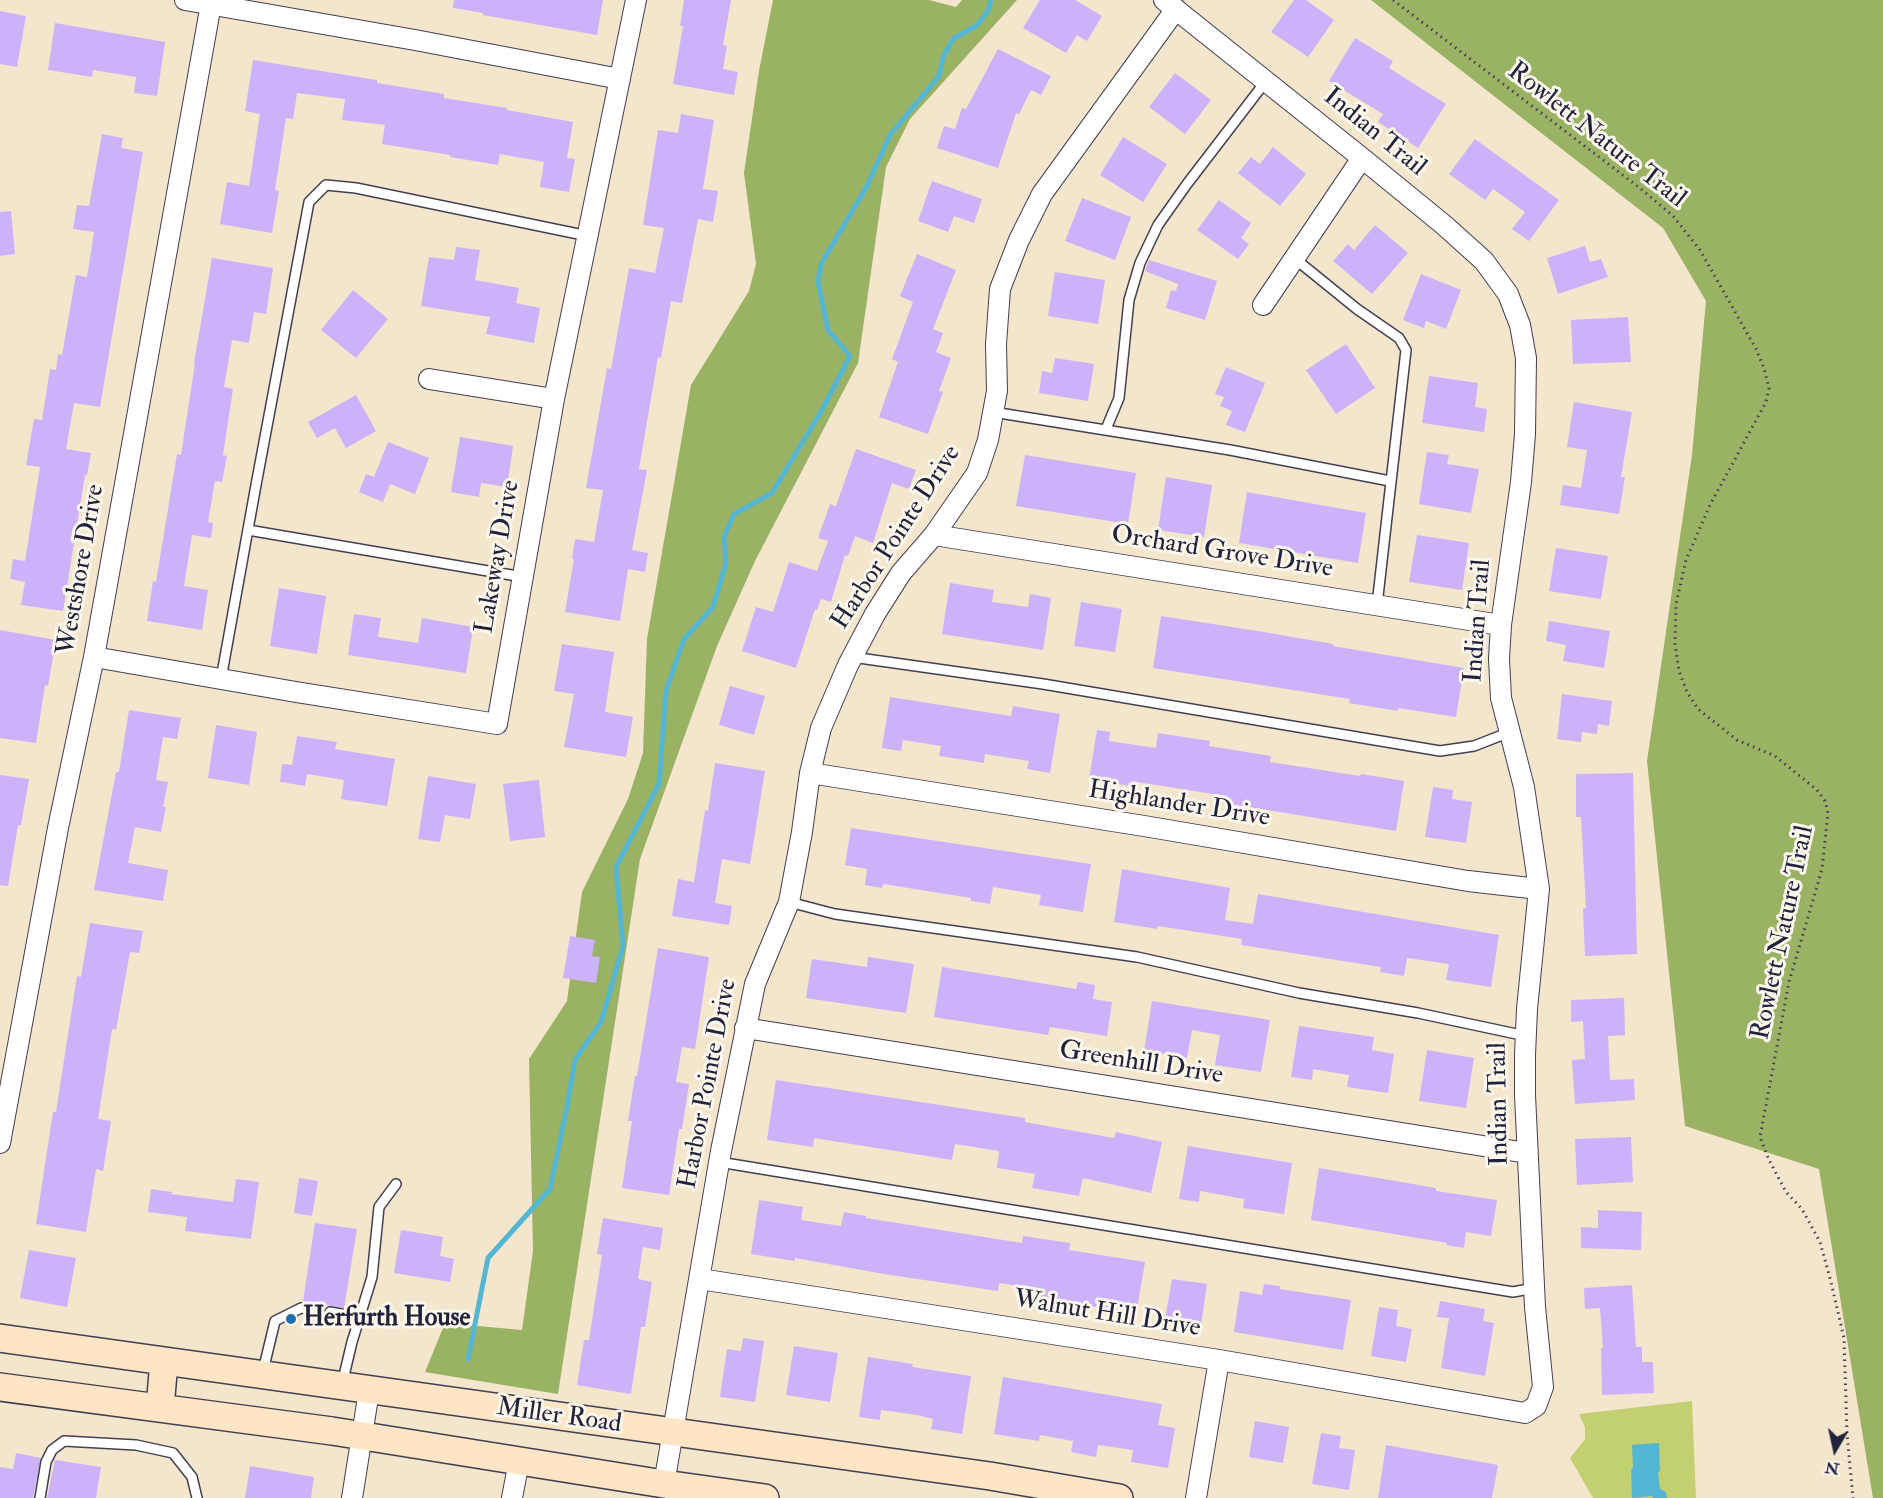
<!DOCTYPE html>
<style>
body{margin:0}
#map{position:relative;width:1883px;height:1498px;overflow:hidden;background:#f4e6cc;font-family:"IM FELL Double Pica",serif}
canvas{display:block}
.north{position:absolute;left:1805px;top:1420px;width:60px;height:60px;-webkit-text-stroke:4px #fbf7ec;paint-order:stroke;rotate:189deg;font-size:16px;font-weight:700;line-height:24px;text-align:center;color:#22223b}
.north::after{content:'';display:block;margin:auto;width:21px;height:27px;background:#22223b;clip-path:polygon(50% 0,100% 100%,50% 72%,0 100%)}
</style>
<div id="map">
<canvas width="1883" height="1498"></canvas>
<div class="north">N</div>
</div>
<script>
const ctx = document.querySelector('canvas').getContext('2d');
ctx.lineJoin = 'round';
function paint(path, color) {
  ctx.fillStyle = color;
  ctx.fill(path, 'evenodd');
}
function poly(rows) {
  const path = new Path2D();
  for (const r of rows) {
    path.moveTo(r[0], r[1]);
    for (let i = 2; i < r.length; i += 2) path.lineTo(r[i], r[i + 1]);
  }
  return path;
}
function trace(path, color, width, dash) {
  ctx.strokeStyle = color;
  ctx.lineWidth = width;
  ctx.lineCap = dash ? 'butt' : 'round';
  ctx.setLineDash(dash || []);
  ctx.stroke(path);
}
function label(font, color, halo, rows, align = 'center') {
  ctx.font = font + ' "IM FELL Double Pica",serif';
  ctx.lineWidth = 6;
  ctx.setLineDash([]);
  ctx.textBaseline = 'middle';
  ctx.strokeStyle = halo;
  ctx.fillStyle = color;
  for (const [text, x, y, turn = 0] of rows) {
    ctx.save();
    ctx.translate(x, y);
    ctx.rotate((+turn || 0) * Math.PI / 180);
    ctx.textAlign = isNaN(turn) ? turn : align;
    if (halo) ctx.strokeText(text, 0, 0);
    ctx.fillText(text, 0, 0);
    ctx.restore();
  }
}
paint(poly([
 [1692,1401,1696,1498,1593,1498,1570,1458,1585,1439,1585,1427,1579,1414]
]), '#c2d072');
paint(poly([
 [773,0,929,0,956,7,962,0,1017,0,910,119,886,167,858,363,755,561,717,646,640,859,558,1394,425,1372,445,1323,522,1330,533,1251,529,1059,567,1001,582,892,628,799,643,753,647,639,691,385,749,291,756,264,744,173,759,71],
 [1371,0,1883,0,1883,1498,1873,1498,1819,1169,1685,1126,1647,761,1692,455,1706,301,1663,228]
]), '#99b264');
paint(poly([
 [1659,1443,1660,1470,1658,1473,1660,1489,1666,1492,1667,1498,1653,1498,1652,1496,1632,1498,1631,1470,1633,1467,1632,1445]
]), '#55b6d3');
trace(poly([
 [468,1359,488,1258,550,1189,567,1107,575,1060,601,1022,623,946,616,867,659,784,666,691,684,639,713,607,726,563,724,537,734,514,772,493,822,410,850,356,828,330,818,282,821,264,867,186,890,135,939,76,943,57,953,39,977,25,988,11,991,0]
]), '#55b6d3', 5);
paint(poly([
 [454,0,603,0,597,35,483,15,483,13,453,8],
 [684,0,731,0,723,45,727,46,723,69,738,72,734,95,673,84,683,26,680,26],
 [1040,0,1075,0,1102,16,1087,41,1077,35,1066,53,1023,28],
 [1294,0,1306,0,1334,20,1308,57,1271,32],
 [0,11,26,16,17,67,0,64],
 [55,23,165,42,157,96,134,93,136,77,93,70,92,77,48,70],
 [1355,38,1393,61,1389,68,1446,104,1418,148,1378,122,1383,114,1329,81],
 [998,49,1051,76,1041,95,1031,90,1019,114,1016,113,998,168,937,148,944,126,955,129,962,108,966,109],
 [253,60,377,80,377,83,444,94,444,98,507,108,507,110,573,122,567,158,575,159,569,192,540,187,544,162,500,154,498,165,450,157,450,155,382,144,385,125,342,120,345,99,297,93,293,119,286,118,275,190,279,191,272,233,220,224,227,182,249,186,260,114,245,111],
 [1175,73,1211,100,1185,134,1149,107],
 [681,114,714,120,703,189,718,191,713,222,698,219,682,303,671,301,661,358,658,357,639,469,647,470,632,550,648,553,645,572,628,569,620,621,565,612,574,559,572,559,575,539,594,542,603,490,586,488,607,368,611,369,629,268,655,273,664,228,643,225,658,130,678,133],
 [102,134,123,138,121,148,143,152,100,407,74,403,66,449,91,453,87,475,85,475,63,611,21,605,25,582,10,579,13,559,25,561,40,467,26,465,34,419,42,420,50,369,56,370,58,354,62,355,76,275,87,277,94,232,73,229,77,205,89,206],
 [1123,137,1167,164,1143,202,1100,175],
 [1475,139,1559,200,1529,241,1512,229,1525,212,1493,189,1485,200,1449,174],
 [1273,147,1306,174,1280,206,1238,173,1251,157,1260,164],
 [932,181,982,199,974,223,954,216,948,232,918,221],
 [1082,198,1131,217,1115,260,1065,241],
 [1219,200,1251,223,1241,238,1249,244,1238,259,1197,230],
 [11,211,15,254,0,256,0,212],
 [1375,225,1408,253,1372,294,1333,261,1348,244,1354,250],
 [1585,246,1590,262,1601,259,1608,277,1558,294,1547,258],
 [456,247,480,250,475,280,519,288,516,303,540,308,534,343,486,334,490,317,421,306,429,257,454,260],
 [917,254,956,270,933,329,943,333,936,352,951,358,939,391,943,392,928,434,879,417,898,362,892,359,913,302,900,296],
 [212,258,273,268,266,314,254,312,249,343,232,340,224,387,233,389,223,455,227,456,222,482,215,481,208,522,213,523,211,538,192,535,184,586,208,590,202,630,147,621,153,581,156,582,177,454,181,455,195,363,194,363],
 [1149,260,1217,281,1205,320,1166,308,1171,290,1176,291,1178,284,1145,271],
 [1055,272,1105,280,1098,324,1048,316],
 [1421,274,1461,290,1446,329,1426,321,1424,328,1403,320],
 [353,290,388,319,356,358,321,330],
 [1628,317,1631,362,1573,364,1571,320],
 [1346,344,1375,388,1336,414,1306,370],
 [1055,358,1094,364,1088,401,1039,393,1042,371,1052,373],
 [1226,367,1265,383,1245,432,1226,425,1232,411,1220,406,1224,397,1215,394],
 [1429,376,1478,383,1475,407,1487,409,1484,432,1422,423],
 [356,395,376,431,346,448,335,428,317,438,308,422],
 [1574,402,1632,412,1621,477,1625,477,1619,514,1560,505,1563,485,1581,488,1587,450,1567,447],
 [460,437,513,446,507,487,481,483,479,497,451,492],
 [388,442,429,458,415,494,390,484,383,502,359,492,366,474,374,477],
 [856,449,916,470,909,489,892,483,873,543,855,536,848,556,845,555,831,602,821,599,817,610,815,609,796,668,742,651,756,607,773,612,789,562,817,571,828,541,818,538,830,504,836,506],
 [1427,452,1449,455,1447,464,1479,469,1471,513,1419,504],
 [1025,455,1136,473,1128,524,1016,506],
 [1166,477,1212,485,1204,537,1158,530],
 [1247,492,1366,513,1358,563,1239,543],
 [1417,535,1469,543,1462,590,1409,582],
 [1556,548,1608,556,1601,599,1549,591],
 [950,583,994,590,992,602,1028,607,1030,594,1051,598,1043,650,942,634],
 [279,588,326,596,317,654,270,646],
 [1081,602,1122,609,1115,652,1074,646],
 [354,614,381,618,378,637,418,643,422,618,473,627,466,673,348,655],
 [1161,616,1264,632,1333,644,1333,646,1464,668,1456,717,1398,708,1398,711,1349,703,1350,699,1153,668],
 [1549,621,1610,631,1604,668,1563,661,1566,645,1546,641],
 [0,630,56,640,48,686,45,685,36,743,0,738],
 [562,644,614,652,605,712,633,717,626,757,564,747,574,694,554,691],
 [730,686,765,696,754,735,719,725],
 [1562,694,1612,701,1609,726,1598,724,1597,734,1582,732,1581,742,1557,739],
 [890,697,1011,716,1013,706,1060,714,1050,773,1027,769,1029,761,985,754,984,763,939,756,941,746,903,740,901,751,882,748],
 [129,710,181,718,177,739,163,737,156,780,168,782,163,807,166,807,161,832,135,827,128,863,168,870,163,901,94,890,116,772,119,772],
 [216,725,257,732,249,785,208,778],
 [1097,730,1110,732,1109,741,1156,748,1158,733,1210,741,1209,746,1271,756,1270,762,1360,776,1361,774,1404,781,1396,831,1218,802,1219,795,1131,781,1130,786,1089,779],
 [297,736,337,742,335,749,395,759,387,806,341,799,344,780,307,774,305,786,280,782,282,764,292,765],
 [715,763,765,771,750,864,722,859,715,903,732,906,729,925,672,916,678,879,694,882,705,810,708,811],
 [1633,773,1637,954,1585,956,1583,909,1586,908,1581,817,1576,817,1576,774],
 [0,775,29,779,21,825,18,825,8,886,0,885],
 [428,776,476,784,470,819,445,815,440,842,418,839],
 [539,780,545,837,510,841,503,784],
 [1433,787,1453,790,1452,799,1472,802,1466,843,1425,837],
 [851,828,1091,864,1083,912,1039,905,1041,895,993,887,990,904,971,901,971,898,883,884,882,888,865,885,867,869,845,865],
 [1122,869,1230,888,1225,920,1253,924,1258,894,1499,935,1491,987,1446,980,1449,964,1407,958,1404,976,1380,972,1381,967,1241,945,1242,939,1158,926,1157,929,1114,922],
 [90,923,143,931,139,953,130,952,116,1030,112,1029,98,1119,111,1121,103,1171,96,1169,86,1232,36,1224,53,1112,56,1112,77,976,81,977],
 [570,936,595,940,592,956,600,957,596,983,563,978],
 [658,948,709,957,695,1049,682,1047,676,1082,689,1084,682,1129,679,1129,669,1195,622,1188,632,1121,628,1121,635,1076,637,1076],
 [868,957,914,964,906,1013,806,998,812,959,867,967],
 [942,967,1076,989,1078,982,1095,985,1093,999,1112,1002,1107,1036,1050,1027,1048,1035,934,1017],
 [1624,998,1625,1035,1608,1036,1610,1080,1634,1079,1635,1100,1575,1104,1572,1060,1585,1059,1583,1021,1571,1022,1571,1000],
 [1152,1001,1270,1020,1261,1072,1215,1065,1220,1035,1192,1030,1187,1058,1144,1051],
 [1299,1026,1374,1037,1372,1050,1394,1054,1388,1093,1347,1087,1349,1075,1313,1069,1312,1080,1291,1077],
 [1427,1050,1474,1058,1466,1108,1419,1101],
 [776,1080,1025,1118,1025,1122,1114,1138,1116,1132,1162,1142,1151,1193,1083,1178,1079,1196,1032,1188,1035,1174,997,1168,999,1151,955,1144,952,1160,814,1138,813,1147,767,1140],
 [1631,1137,1633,1182,1577,1185,1575,1139],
 [1188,1146,1292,1163,1284,1214,1243,1208,1244,1199,1200,1191,1199,1202,1179,1199],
 [1319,1168,1436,1188,1436,1191,1497,1200,1491,1236,1466,1232,1464,1248,1446,1245,1447,1243,1311,1220],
 [299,1178,318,1181,312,1216,294,1213],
 [236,1179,259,1182,251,1239,185,1231,187,1217,148,1212,151,1189,172,1192,171,1194,233,1202],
 [759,1200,803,1207,801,1220,841,1226,844,1212,866,1216,866,1218,1022,1243,1023,1236,1070,1243,1069,1250,1145,1262,1136,1314,1039,1297,1040,1289,999,1283,998,1291,884,1274,795,1258,795,1261,751,1254],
 [1598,1210,1642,1212,1641,1250,1581,1248,1581,1227,1598,1228],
 [603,1218,663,1228,660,1250,643,1247,638,1279,652,1282,645,1327,641,1327,631,1394,577,1385,584,1340,589,1340,602,1255,597,1254],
 [315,1223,357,1229,344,1308,303,1301],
 [401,1230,443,1237,440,1256,454,1259,450,1282,394,1273],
 [29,1250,76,1258,67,1307,20,1298],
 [1172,1279,1207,1284,1201,1325,1165,1319],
 [1264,1284,1280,1286,1280,1289,1351,1300,1343,1350,1234,1332,1240,1291,1262,1295],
 [1632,1285,1636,1347,1642,1347,1642,1362,1653,1362,1654,1393,1602,1395,1601,1348,1603,1348,1600,1308,1585,1309,1584,1288],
 [1440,1301,1485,1309,1483,1321,1494,1323,1485,1376,1441,1368,1449,1318,1437,1317],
 [1379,1307,1398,1310,1396,1326,1412,1329,1406,1362,1371,1356],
 [743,1338,764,1341,755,1402,720,1397,727,1349,741,1351],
 [794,1346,838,1353,830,1402,786,1395],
 [868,1357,913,1364,912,1367,971,1376,962,1434,931,1429,933,1419,917,1415,881,1410,880,1420,859,1417],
 [1003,1377,1162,1404,1158,1425,1175,1428,1168,1468,1131,1462,1133,1450,1098,1445,1096,1457,1071,1452,1073,1441,1040,1435,1039,1441,994,1434],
 [1255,1421,1289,1427,1283,1463,1249,1457],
 [1321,1433,1341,1436,1339,1448,1355,1450,1349,1490,1312,1484],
 [1386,1445,1498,1465,1492,1498,1378,1498],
 [16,1453,41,1458,33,1498,0,1498,0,1467,13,1469],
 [55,1460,101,1467,96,1498,47,1498],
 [250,1466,314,1477,311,1498,245,1498]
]), '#ccb2fa');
const lane = poly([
 [1294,258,1357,309,1399,338,1406,350,1377,605],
 [993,412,1230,450,1390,481],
 [1106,429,1119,398,1129,300,1140,263,1158,225,1187,184,1266,81],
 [248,530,523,577],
 [852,657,1043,684,1440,751,1474,746,1510,732],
 [221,679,256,485,309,202,326,185,356,188,588,236],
 [789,902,835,914,1137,957,1299,993,1418,1013,1526,1036],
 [719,1162,1513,1292,1534,1288],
 [330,1312,341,1314,357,1324],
 [263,1371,275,1321,301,1308,317,1310],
 [342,1384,352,1342,372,1277,379,1207,396,1184],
 [40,1498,46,1462,52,1450,64,1441,136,1445,173,1453,192,1477,197,1498]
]);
const street = poly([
 [185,0,415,40,620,79],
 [1263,305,1362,158],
 [429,379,554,399],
 [934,535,1501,625],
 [94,657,296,692,497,724,554,399,636,0],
 [810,773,1144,826,1468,881,1539,889],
 [745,1028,1527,1153],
 [0,1143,58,828,94,657,211,4],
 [700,1279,1219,1360,1525,1413,1536,1406,1543,1387,1535,1307,1525,1095,1525,1055,1527,1009,1539,889,1524,787,1501,698,1499,659,1501,625,1521,482,1525,434,1526,358,1520,325,1508,294,1484,261,1444,225,1362,158,1164,0],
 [664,1484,721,1151,755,984,789,902,802,832,810,773,821,728,848,665,875,614,901,573,934,535,977,473,988,440,997,391,996,344,1000,289,1019,240,1042,194,1176,9],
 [352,1498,369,1391],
 [512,1498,519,1461],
 [1196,1498,1219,1360]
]);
const secondary = poly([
 [0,1338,990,1476,1119,1498],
 [0,1387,332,1431,664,1484,765,1498],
 [160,1408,164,1361]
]);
trace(lane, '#423f51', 12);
trace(street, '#423f51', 22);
trace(secondary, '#423f51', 30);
trace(poly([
 [1393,0,1641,189,1673,216,1700,250,1756,349,1764,368,1769,388,1766,402,1710,505,1686,560,1676,604,1675,644,1679,671,1687,692,1698,709,1737,740,1775,756,1817,790,1825,801,1828,813,1822,869,1789,982,1760,1137,1768,1158,1786,1192,1802,1209,1820,1242,1830,1278,1844,1338,1847,1434,1853,1498]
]), '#423f51', 3, [1.5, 4.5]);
trace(lane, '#fff', 9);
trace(street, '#fff', 20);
trace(secondary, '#fde5c5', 27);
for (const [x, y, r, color] of [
 [291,1319,6,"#1f6fb2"]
]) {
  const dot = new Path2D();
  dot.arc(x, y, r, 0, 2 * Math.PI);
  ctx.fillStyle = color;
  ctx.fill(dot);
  trace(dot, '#fbf7ec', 2);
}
label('26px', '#22223b', '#fbf7ec', [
 ["Indian Trail",1374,133,39],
 ["Rowlett Nature Trail",1596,136,38],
 ["Harbor Pointe Drive",897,538,-57],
 ["Orchard Grove Drive",1222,553,9],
 ["Lakeway Drive",499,557,-80],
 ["Westshore Drive",82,570,-80],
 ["Indian Trail",1479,621,-86],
 ["Highlander Drive",1179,805,9],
 ["Rowlett Nature Trail",1784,933,-78],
 ["Greenhill Drive",1141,1064,9],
 ["Harbor Pointe Drive",709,1084,-79],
 ["Indian Trail",1500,1104,-91],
 ["Walnut Hill Drive",1107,1315,9],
 ["Miller Road",559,1417,8]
]);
label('bold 26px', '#22223b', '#fbf7ec', [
 ["Herfurth House",303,1319]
], 'left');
</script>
